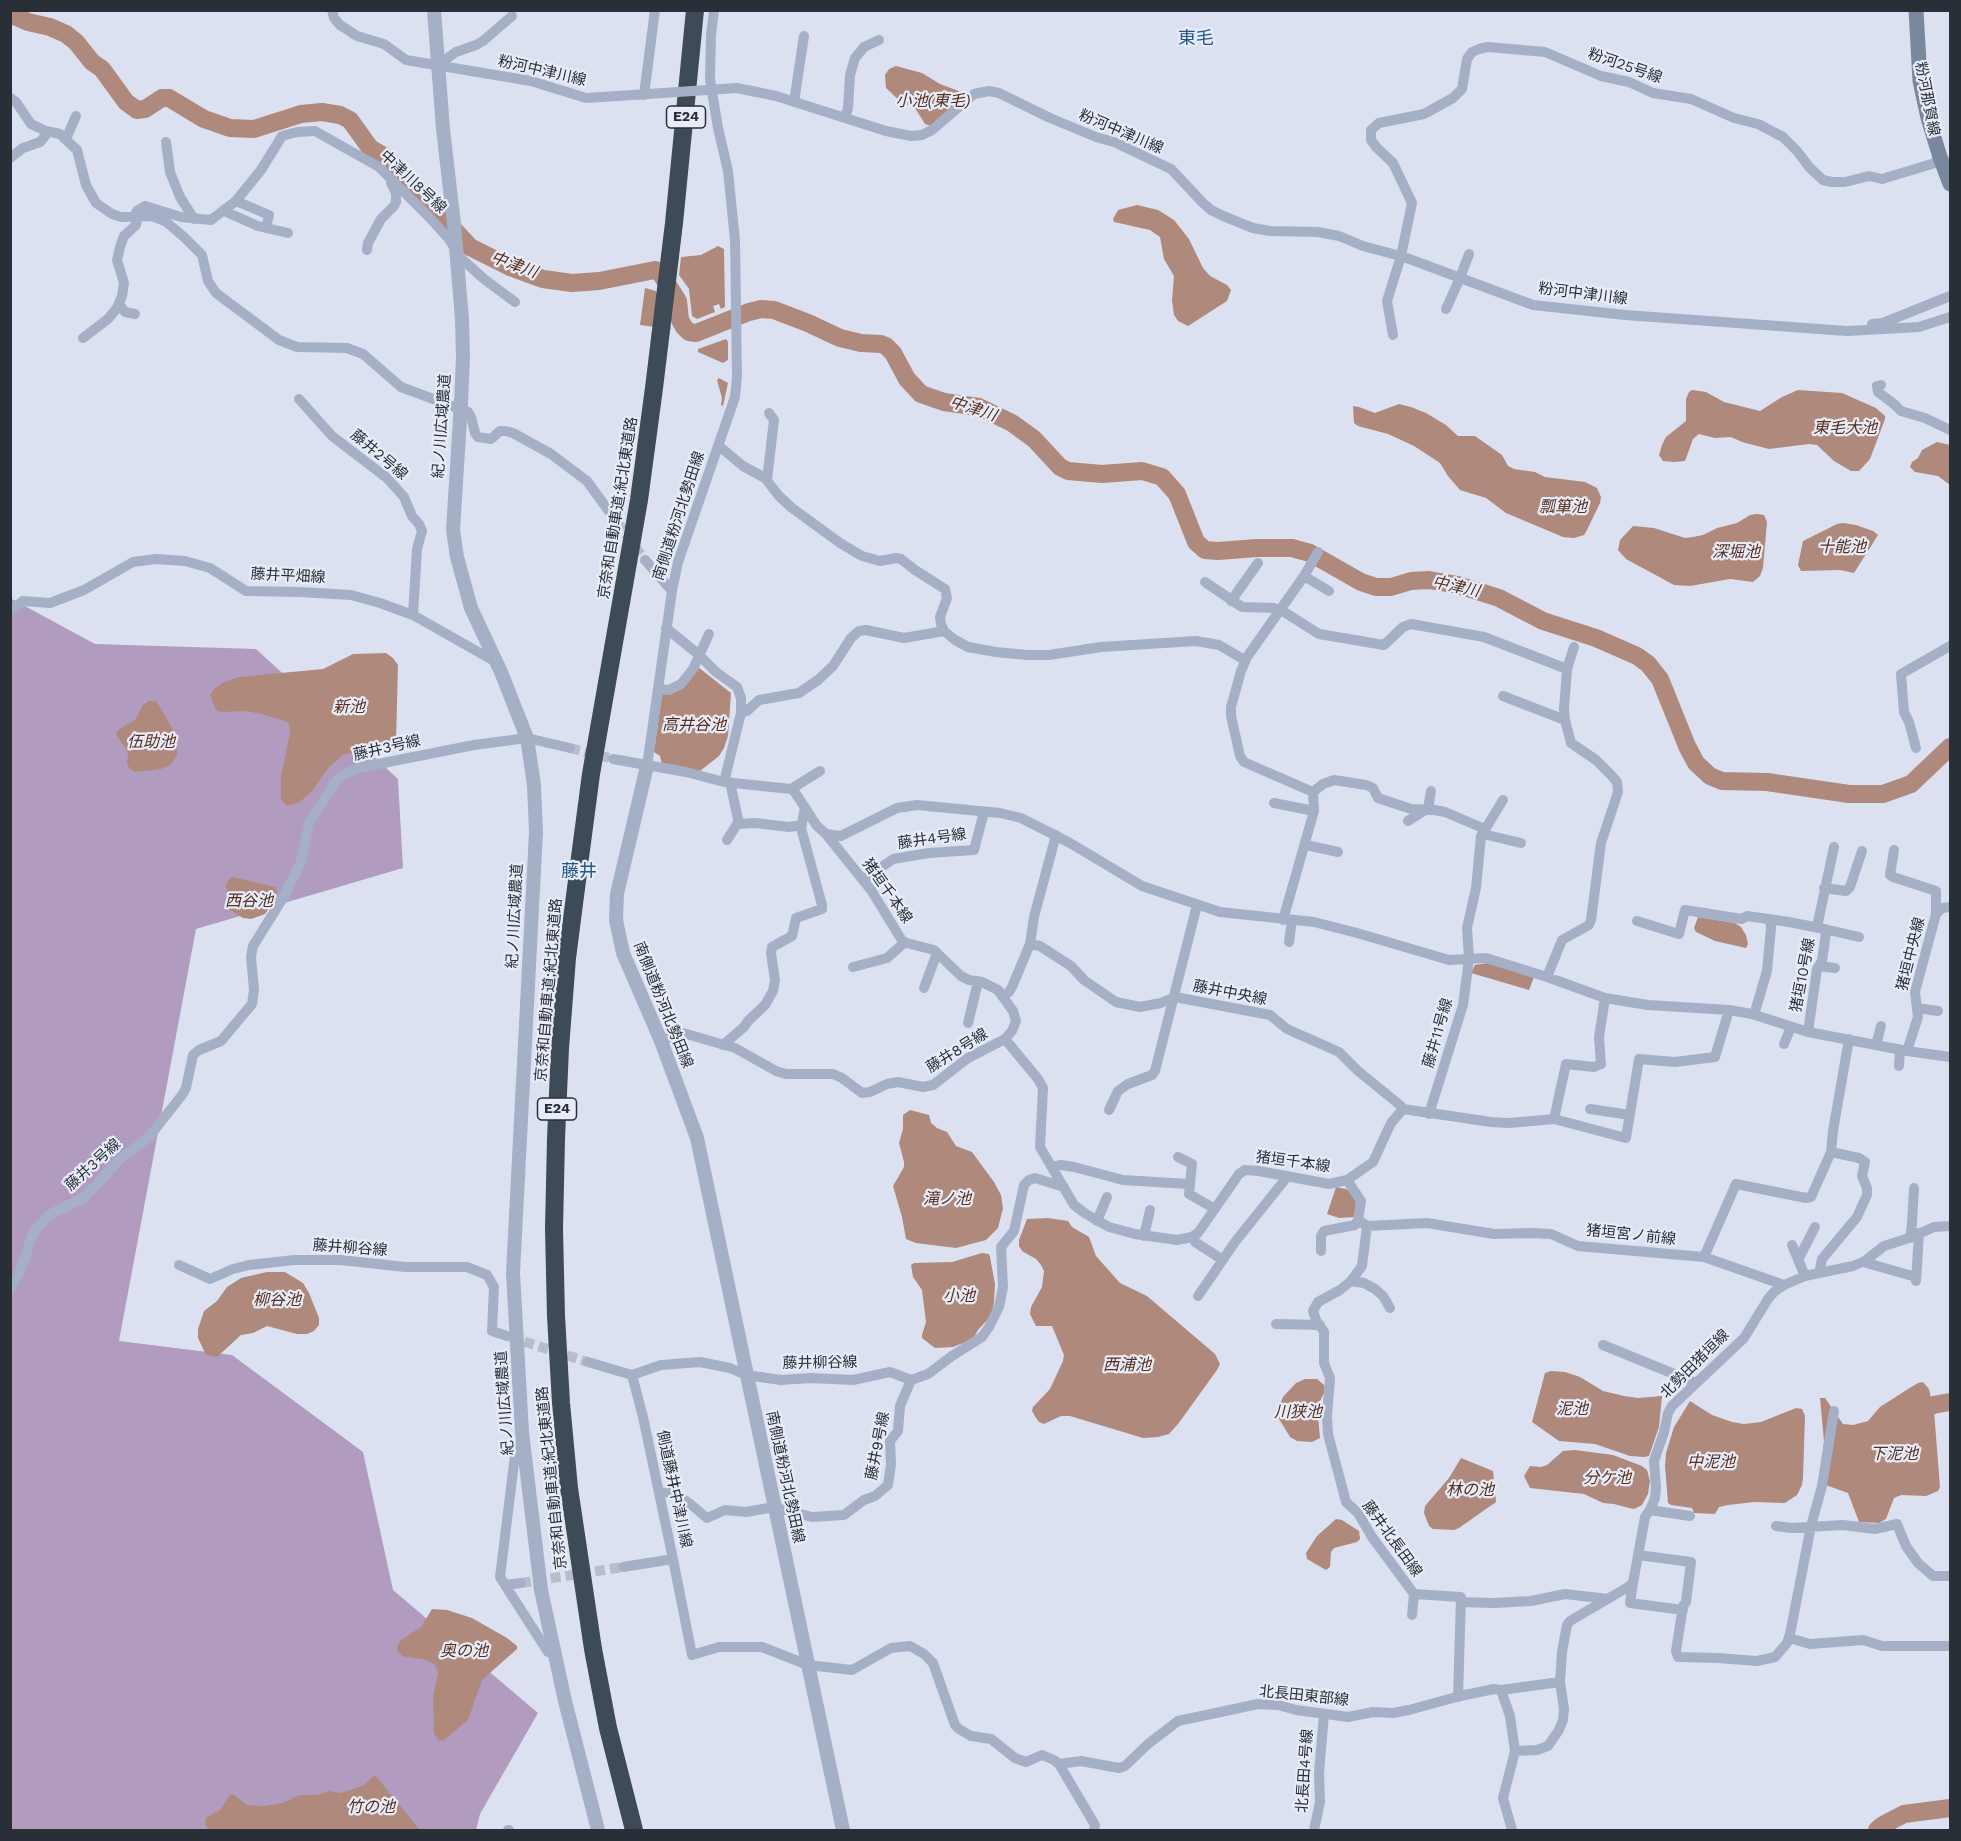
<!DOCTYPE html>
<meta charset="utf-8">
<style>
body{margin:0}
#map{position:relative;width:1961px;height:1841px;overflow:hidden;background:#dce1f2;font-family:"Work Sans",sans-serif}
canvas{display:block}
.frame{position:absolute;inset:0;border:12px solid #282f36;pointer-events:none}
</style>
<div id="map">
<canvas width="1961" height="1841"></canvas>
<div class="frame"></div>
</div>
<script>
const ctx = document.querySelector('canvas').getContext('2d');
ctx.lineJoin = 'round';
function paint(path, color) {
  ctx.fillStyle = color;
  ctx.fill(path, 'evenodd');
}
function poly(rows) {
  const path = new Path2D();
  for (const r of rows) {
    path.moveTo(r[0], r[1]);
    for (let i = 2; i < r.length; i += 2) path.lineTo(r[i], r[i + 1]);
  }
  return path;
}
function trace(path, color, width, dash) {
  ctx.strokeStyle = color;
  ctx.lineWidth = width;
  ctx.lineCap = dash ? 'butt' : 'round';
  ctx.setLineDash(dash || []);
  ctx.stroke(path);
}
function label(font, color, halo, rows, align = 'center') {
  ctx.font = font + ' "Work Sans","Noto Sans JP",sans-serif';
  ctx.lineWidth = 4.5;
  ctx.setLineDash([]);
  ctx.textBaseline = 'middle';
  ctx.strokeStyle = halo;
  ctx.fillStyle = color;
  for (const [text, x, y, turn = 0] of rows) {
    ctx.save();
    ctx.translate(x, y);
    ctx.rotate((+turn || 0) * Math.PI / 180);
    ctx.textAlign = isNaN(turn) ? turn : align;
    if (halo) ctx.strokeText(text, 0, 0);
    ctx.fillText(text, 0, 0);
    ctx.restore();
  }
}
paint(poly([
 [10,598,95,644,256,649,398,779,403,868,196,929,119,1341,232,1355,363,1452,393,1590,538,1713,480,1814,476,1830,11,1830]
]), '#b19cc0');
paint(poly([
 [896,66,922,73,940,84,964,93,966,96,931,126,925,124,915,108,901,102,886,88,885,75,889,69],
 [1137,205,1158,210,1174,220,1189,239,1203,268,1210,276,1227,285,1231,290,1227,301,1188,326,1178,321,1174,315,1172,300,1174,276,1164,259,1160,237,1150,230,1114,222,1113,219,1118,210],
 [718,246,724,249,725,307,721,309,719,304,713,306,715,312,697,319,692,316,689,289,679,275,681,257,701,255],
 [645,288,656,291,671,329,640,325],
 [726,339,728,342,728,360,723,363,698,352,698,349],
 [719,378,728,383,723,406,721,405,722,398,717,380],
 [1692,390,1706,392,1724,402,1760,411,1782,397,1798,390,1842,393,1876,408,1885,416,1885,419,1870,459,1859,471,1851,471,1834,461,1817,445,1809,444,1769,449,1742,442,1731,437,1715,438,1699,434,1693,439,1685,461,1674,462,1663,461,1659,455,1662,445,1666,437,1686,421,1686,399,1689,392],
 [1399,404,1411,407,1426,413,1446,425,1458,436,1475,436,1502,455,1508,466,1514,469,1535,472,1545,477,1585,482,1597,488,1601,497,1600,503,1586,532,1584,535,1574,538,1563,537,1506,513,1486,498,1460,490,1448,476,1440,463,1414,446,1388,434,1358,426,1354,423,1353,406,1359,407,1375,413],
 [1937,442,1950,445,1950,485,1938,476,1915,472,1910,467,1912,462,1918,458,1922,450],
 [1757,514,1764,515,1767,522,1763,568,1760,576,1753,582,1730,579,1690,586,1674,585,1626,559,1618,550,1620,540,1633,526,1654,528,1685,538,1693,537,1703,535,1717,528,1737,523,1750,515],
 [1843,523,1856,525,1873,531,1878,535,1854,573,1840,570,1801,571,1798,565,1803,541,1837,524],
 [386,653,393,658,398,665,396,742,389,747,360,750,343,755,328,768,312,791,300,802,287,806,281,800,281,776,290,733,290,727,287,722,262,714,245,711,220,712,216,710,210,695,214,689,224,682,239,677,323,669,353,654],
 [698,667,731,693,728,736,724,748,719,756,700,771,662,764,660,756,654,752,662,694],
 [149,701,156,701,164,714,174,732,177,744,177,755,170,765,161,769,135,772,130,769,127,764,128,752,116,734,118,730,135,720,143,705],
 [233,877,275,887,277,891,276,898,265,914,251,919,243,918,230,910,226,885,229,879],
 [1698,917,1735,923,1741,927,1746,935,1748,944,1746,948,1715,941,1696,932,1694,928],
 [1488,963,1534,977,1529,990,1471,973,1475,965],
 [910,1110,929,1115,931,1123,937,1128,947,1132,956,1146,972,1152,994,1182,1001,1195,1003,1208,998,1228,986,1240,956,1248,916,1243,906,1239,902,1217,893,1186,904,1167,904,1162,899,1143,903,1129,903,1115],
 [1336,1187,1346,1189,1355,1195,1359,1205,1355,1217,1339,1218,1327,1214],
 [1048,1218,1068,1221,1072,1227,1089,1237,1096,1256,1120,1283,1147,1296,1215,1354,1220,1364,1217,1370,1178,1424,1169,1434,1158,1437,1143,1438,1070,1416,1061,1416,1044,1424,1039,1422,1036,1418,1032,1411,1033,1407,1050,1389,1063,1361,1064,1355,1052,1326,1036,1326,1030,1314,1031,1307,1042,1287,1044,1271,1041,1265,1036,1259,1022,1251,1019,1246,1019,1240,1027,1219],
 [982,1253,989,1254,990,1257,995,1284,994,1302,992,1315,978,1330,973,1339,953,1347,935,1348,922,1338,922,1335,926,1322,922,1290,913,1277,911,1265,914,1263,952,1262],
 [267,1272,285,1272,303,1283,309,1293,319,1318,319,1325,314,1331,307,1334,297,1334,267,1326,253,1333,241,1335,217,1357,206,1355,198,1338,198,1329,204,1311,217,1301,227,1287,241,1278],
 [1551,1371,1565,1372,1580,1377,1603,1391,1624,1396,1638,1398,1662,1396,1659,1427,1649,1456,1644,1457,1630,1456,1595,1444,1559,1441,1532,1422,1545,1373],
 [1305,1379,1317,1379,1324,1385,1325,1391,1319,1403,1318,1416,1320,1438,1312,1442,1297,1441,1290,1437,1276,1414,1283,1397,1296,1383],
 [1923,1382,1929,1389,1934,1411,1940,1487,1938,1491,1926,1496,1901,1495,1894,1498,1886,1519,1879,1523,1859,1522,1848,1493,1820,1483,1824,1441,1820,1398,1825,1398,1843,1424,1853,1425,1868,1421,1880,1407,1908,1389,1918,1383],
 [1690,1401,1712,1415,1732,1422,1744,1424,1761,1422,1796,1408,1802,1409,1805,1416,1803,1478,1802,1485,1797,1495,1785,1503,1754,1502,1728,1505,1719,1507,1715,1514,1694,1513,1692,1508,1671,1505,1668,1503,1665,1466,1666,1453,1674,1427],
 [1575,1450,1613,1455,1642,1466,1647,1470,1650,1481,1648,1494,1642,1505,1634,1509,1629,1508,1614,1504,1603,1503,1584,1494,1530,1488,1524,1476,1530,1466,1541,1467,1547,1465,1563,1451],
 [1461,1458,1493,1471,1496,1502,1459,1528,1454,1530,1433,1529,1429,1526,1424,1513,1425,1506,1449,1478],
 [1336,1519,1342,1520,1359,1531,1360,1539,1357,1542,1334,1548,1331,1552,1330,1567,1326,1570,1307,1559,1306,1553,1317,1536],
 [432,1609,447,1610,472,1618,507,1638,517,1646,517,1649,482,1680,468,1720,443,1741,438,1740,434,1733,433,1698,438,1672,435,1665,427,1660,402,1656,397,1650,398,1645,401,1640,421,1627],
 [375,1775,420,1830,210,1830,206,1827,205,1821,207,1817,220,1810,230,1795,234,1795,247,1805,264,1806,283,1803,299,1795,317,1795,329,1791,340,1793,351,1790,364,1785]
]), '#ae897c');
trace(poly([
 [10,14,28,22,50,27,66,34,76,42,92,62,102,69,126,102,137,110,145,109,162,98,169,98,204,119,230,128,254,129,301,114,322,112,340,115,350,120,370,148,385,157,402,174,470,247,510,267,543,279,572,283,599,281,655,270,659,271,678,301,680,320,684,327,689,332,696,333,749,312,761,309,774,310,808,323,840,338,861,343,881,344,886,346,893,353,907,379,921,394,944,402,979,407,1012,423,1034,439,1060,467,1068,471,1102,474,1142,471,1162,477,1177,494,1196,542,1205,550,1218,551,1257,548,1292,548,1310,553,1361,582,1376,587,1391,587,1411,581,1429,580,1458,585,1499,598,1543,621,1596,638,1637,656,1648,664,1660,679,1687,746,1696,763,1710,776,1722,781,1767,782,1849,794,1883,794,1911,784,1950,747],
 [1915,1421,1919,1413,1933,1405,1950,1402],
 [1877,1830,1883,1825,1904,1814,1950,1808]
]), '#ae897c', 18);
trace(poly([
 [608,510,645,560],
 [570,748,613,759],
 [510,1337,588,1362],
 [521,1583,623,1567]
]), '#b8bdcc', 10, [10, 5]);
trace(poly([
 [332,10,334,18,340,25,357,36,384,44,406,60,531,81,586,98,648,94],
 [438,65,456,52,476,45,483,41,512,16],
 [737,88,776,96,886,131,911,136,922,135,932,130,974,94,989,91,999,93,1050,118,1096,137,1114,142,1171,169,1203,203,1211,210,1223,216,1253,228,1270,231,1318,232,1339,236,1363,246,1404,257,1533,305,1625,315,1847,331,1919,327,1950,317],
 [644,95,655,10],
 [10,98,16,102,31,124,46,131,60,134,77,150,86,185,96,203,112,214,121,217,152,216,165,221,184,237,202,255,208,281,216,293,279,340,297,347,347,348,363,354,401,387,468,412,471,417,475,433,478,437,491,439,500,431,505,431,513,433,551,454,587,481,608,510],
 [794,102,804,36],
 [845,118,848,108,850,75,855,58,864,47,879,40],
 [66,139,76,116],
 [166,142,170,172,180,197,194,219],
 [10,158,23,148,40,142,45,136,46,131],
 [236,201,269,215,266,228],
 [224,211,258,226,288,233],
 [133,218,137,211,145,206,181,217,211,220,236,201,261,170,282,136,297,132,315,131,379,167,430,218,448,238,463,260,484,279,515,302],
 [367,250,368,243,381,219,394,206,396,202,396,193,391,183],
 [119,304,125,312,135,314],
 [1446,309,1460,278,1469,254],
 [1872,324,1883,323,1950,296],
 [1393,335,1387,301,1401,256,1412,203,1393,163,1376,147,1371,140,1371,130,1379,123,1424,114,1453,98,1462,89,1467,59,1472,52,1479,49,1488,47,1545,52,1601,76,1629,82,1653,93,1691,99,1734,118,1758,124,1783,137,1797,151,1810,168,1823,180,1832,182,1845,182,1869,176,1882,179,1935,163,1950,162],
 [83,338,108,319,117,308,122,296,124,283,117,260,120,247,124,236,136,225,138,217],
 [1881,385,1877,386,1878,392,1894,404,1901,411,1925,418,1950,430],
 [299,399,332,436,387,478,404,497,412,516,419,524,422,531,417,549,413,615],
 [719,446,743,466,765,478,779,496,792,508,840,543,862,556,880,561,896,558,901,559,915,570,945,589,947,598,940,617,941,624,944,631,955,640,968,647,996,652,1027,655,1049,655,1101,647,1196,641,1219,645,1243,659,1247,657],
 [767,480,774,420,769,413],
 [645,560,672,591],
 [1304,576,1329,591],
 [1205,582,1242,607,1274,608,1281,610,1319,634,1384,645,1403,627,1411,624,1484,637,1567,669,1564,709,1565,720,1571,743,1596,760,1611,775,1617,782,1618,792,1601,843,1591,920,1589,925,1562,940,1547,977],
 [1231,601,1258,563],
 [10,611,23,601,50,603,84,590,133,562,156,559,185,561,210,568,246,591,300,592,351,595,380,603,413,615,496,662],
 [666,628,698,654,716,672,737,687,741,698,741,713,724,782],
 [1567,669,1574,647],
 [658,689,669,690,681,684,693,669,709,634],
 [1503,696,1565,720],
 [741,713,747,711,759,700,799,693,818,680,833,666,851,638,859,631,866,630,904,638,944,631],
 [1916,748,1909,722,1904,712,1901,674,1950,646],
 [613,759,686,772,724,782,791,789,794,791,817,826,826,834,841,836,897,808,917,805,1000,813,1021,818,1070,843,1142,886,1220,912,1314,922,1357,933,1449,960,1486,958,1547,977,1605,998,1648,1005,1729,1010,1752,1014,1808,1032,1907,1051,1950,1057],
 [647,766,672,591,678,562,735,397,737,377,735,240,728,171,718,128,710,79,711,35,714,10],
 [730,782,739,824,755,823,789,827,802,825],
 [791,789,820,771],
 [1313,792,1323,784,1334,780,1366,785,1373,788,1378,798,1411,809,1435,810,1445,812,1485,829],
 [1274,803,1314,811],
 [1428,809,1431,791],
 [1408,821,1425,810],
 [826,834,871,890,903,942,934,950,961,976,969,980,982,982,998,990,1013,1011,1016,1021,1012,1031,1005,1039,1038,1079,1043,1088,1040,1147,1074,1205,1086,1214,1109,1227,1135,1234,1177,1240,1192,1237,1198,1233,1239,1174,1245,1170,1259,1171,1329,1184,1347,1180,1373,1162,1391,1123,1403,1109,1491,1122,1509,1123,1554,1119,1566,1064,1594,1067,1601,1064,1599,1037,1605,998],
 [1483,834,1521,843],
 [727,840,739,821],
 [1306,845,1338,852],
 [1894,850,1890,875,1893,877,1936,891,1936,914],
 [863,880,893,859,929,853,974,850,984,812],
 [1824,888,1846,891,1850,887,1862,851],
 [1283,920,1314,811,1313,792,1244,762,1240,756,1231,716,1231,707,1241,671,1247,657,1304,576,1318,552],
 [1637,921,1679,934,1685,910,1742,919,1747,916,1789,922,1824,929,1826,933,1822,961,1817,969,1808,1032],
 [1817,927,1834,847],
 [1824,929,1859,937],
 [1289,942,1292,920],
 [1030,944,1034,917,1056,835],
 [1819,966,1835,968],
 [853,967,887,958,905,942],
 [924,988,937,953],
 [1002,996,1009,992,1012,987,1030,944,1040,946,1071,966,1084,980,1116,1002,1140,1007,1161,1003,1175,997,1270,1015,1287,1029,1339,1052,1357,1070,1401,1106,1403,1109],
 [1917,1008,1938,1011],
 [1754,1015,1767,971,1771,928,1770,919],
 [968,1023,978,982],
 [661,1041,683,1033,735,1048,776,1071,786,1074,833,1074,842,1078,862,1093,870,1092,887,1084,898,1082,923,1087,933,1085,968,1058,1005,1039],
 [1784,1044,1791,1027],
 [723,1045,744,1027,748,1021,765,1005,773,991,775,980,771,953,772,947,792,936,796,918,822,909,822,905,801,828,805,807],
 [1876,1045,1881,1026],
 [1907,1051,1918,1017,1915,992,1936,914,1942,908,1950,907],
 [1899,1066,1900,1050],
 [1590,1109,1630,1115],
 [1109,1110,1118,1091,1128,1084,1152,1075,1155,1071,1197,905],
 [1429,1114,1463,1005,1469,959,1467,928,1476,888,1481,836,1503,800],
 [1554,1119,1626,1138,1639,1059,1675,1062,1715,1057,1729,1010],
 [1178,1157,1192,1164,1189,1194,1215,1209],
 [1052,1167,1061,1165,1074,1167,1123,1180,1188,1184],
 [1347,1180,1361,1201,1358,1220,1367,1226,1362,1266,1351,1281,1340,1290,1318,1302,1313,1311,1316,1320,1324,1332,1324,1363,1330,1378,1327,1416,1328,1434,1346,1502,1358,1513,1372,1537,1414,1594,1461,1597,1458,1697],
 [1097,1221,1107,1197],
 [1367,1226,1427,1223,1494,1234,1530,1233,1551,1234,1578,1246,1704,1257,1784,1285],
 [1144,1236,1150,1210],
 [1910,1238,1912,1223,1914,1188],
 [1195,1242,1223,1260],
 [1792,1245,1805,1276],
 [1321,1251,1321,1236,1324,1231,1355,1225,1358,1220],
 [1704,1257,1736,1184,1806,1198,1811,1197,1831,1152,1833,1131,1849,1039],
 [1798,1260,1815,1227],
 [1863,1262,1916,1277],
 [179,1265,210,1279,233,1269,249,1265,294,1260,341,1260,405,1267,467,1267,487,1275,494,1287,492,1331,507,1336],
 [1819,1273,1822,1259,1857,1217,1867,1195,1867,1188,1862,1176,1865,1162,1859,1158,1831,1152],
 [1351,1281,1364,1283,1375,1289,1383,1296,1390,1308],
 [1916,1281,1919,1233],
 [10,1289,19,1274,34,1231,49,1215,85,1197,120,1159,149,1137,182,1095,186,1088,193,1055,199,1050,221,1041,252,1004,254,990,251,957,253,946,283,898,301,862,309,823,337,780,345,774,358,768,474,745,527,738,570,748],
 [1198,1296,1235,1242,1287,1177],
 [1276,1324,1320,1325],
 [1603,1345,1696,1383],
 [588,1362,632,1375,661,1365,700,1362,730,1368,746,1375,781,1380,810,1378,853,1380,890,1372,911,1380,928,1374,952,1356,982,1337,989,1327,999,1307,1003,1287,1001,1247,1014,1231,1024,1185,1029,1180,1035,1178,1064,1187],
 [659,1493,673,1492,689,1503,707,1518,725,1510,746,1512,774,1507,812,1517,844,1515,864,1500,875,1496,888,1485,891,1464,890,1441,898,1431,900,1406,911,1380],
 [1650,1510,1690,1516],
 [1776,1526,1791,1528,1843,1525,1875,1529,1897,1524,1906,1546,1918,1563,1933,1576,1950,1576],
 [1638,1555,1691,1562,1686,1602,1683,1606,1676,1651,1678,1657,1718,1658,1757,1661,1775,1657,1787,1643,1790,1634,1811,1526,1822,1486,1834,1411],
 [673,1559,692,1655,719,1647,762,1647,808,1665,852,1670,891,1648,910,1646,924,1654,933,1663,955,1725,959,1729,971,1736,991,1739,1015,1758,1026,1762,1042,1755,1054,1760,1059,1764,1081,1761,1119,1768,1125,1766,1148,1744,1178,1721,1258,1704,1278,1705,1296,1710,1348,1717,1373,1712,1393,1713,1409,1710,1460,1696,1494,1689,1501,1690,1510,1716,1515,1751],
 [623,1567,673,1559,643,1417,632,1375],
 [521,1583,505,1585,500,1577,516,1447,523,1441],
 [1633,1583,1630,1603,1683,1610],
 [505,1585,548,1652,555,1654],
 [1461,1602,1494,1603,1531,1601,1565,1594,1608,1599],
 [1412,1615,1414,1594],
 [1789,1638,1810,1644,1863,1640,1882,1646,1950,1646],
 [1501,1690,1560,1682],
 [1059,1764,1095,1825,1094,1830],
 [508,1830,509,1830],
 [1314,1830,1320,1802,1319,1773,1324,1714],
 [1512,1830,1503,1798,1515,1751,1537,1750,1548,1746,1559,1730,1563,1720,1564,1709,1560,1682,1562,1652,1567,1625,1570,1621,1628,1587,1633,1583,1645,1517,1650,1510,1655,1498,1656,1487,1654,1461,1664,1432,1668,1413,1672,1406,1744,1338,1768,1299,1774,1292,1784,1285,1805,1276,1853,1266,1865,1261,1884,1246,1912,1237,1934,1227,1950,1226]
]), '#a5b0c7', 10);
trace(poly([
 [434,10,443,129],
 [461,403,453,530,457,557,471,608,501,672,527,738,534,785,536,832,513,1273,522,1432,541,1590,565,1701,598,1830],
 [647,766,617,894,616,920,623,953,661,1041,697,1138,843,1830]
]), '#a5b0c7', 14);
trace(poly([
 [1916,10,1920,81,1928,118,1940,157]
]), '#7a889d', 15);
trace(poly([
 [634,1830,608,1728,593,1649,569,1488,561,1403,556,1316,554,1229,556,1139,560,1048,567,958,579,865,591,774,639,500,654,388,674,223,695,10]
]), '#3f4a57', 18);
trace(poly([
 [648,94,737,88]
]), '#a5b0c7', 10);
trace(poly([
 [443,129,454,224,462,319,463,358,461,403]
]), '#a5b0c7', 14);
trace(poly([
 [1940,157,1950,184]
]), '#7a889d', 15);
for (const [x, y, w] of [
 [686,117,39],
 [557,1109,39]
]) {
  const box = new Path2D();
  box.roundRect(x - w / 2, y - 11, w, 22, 4.5);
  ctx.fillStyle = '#e8ecf9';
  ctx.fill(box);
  trace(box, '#282f36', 1.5);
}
label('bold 14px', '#282f36', null, [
 ["E24",686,117],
 ["E24",557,1109]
]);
label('15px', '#282f36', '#e8ecf9', [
 ["粉河25号線",1625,66,19],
 ["粉河中津川線",542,71,13],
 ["粉河那賀線",1927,99,79],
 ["粉河中津川線",1121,132,23],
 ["中津川8号線",413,182,43],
 ["粉河中津川線",1583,294,7],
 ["紀ノ川広域農道",442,426,-86],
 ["藤井2号線",379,455,40],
 ["京奈和自動車道;紀北東道路",618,508,-81],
 ["南側道粉河北勢田線",679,516,-72],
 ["藤井平畑線",288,576,3],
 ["藤井3号線",387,748,-13],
 ["藤井4号線",932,839,-8],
 ["猪垣千本線",887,891,55],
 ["紀ノ川広域農道",515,916,-87],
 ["猪垣中央線",1911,954,-76],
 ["猪垣10号線",1803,975,-79],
 ["京奈和自動車道;紀北東道路",549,990,-85],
 ["藤井中央線",1230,993,11],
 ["南側道粉河北勢田線",663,1005,68],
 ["藤井11号線",1438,1033,-74],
 ["藤井8号線",957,1051,-32],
 ["猪垣千本線",1293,1162,8],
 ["藤井3号線",93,1165,-42],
 ["猪垣宮ノ前線",1631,1235,6],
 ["藤井柳谷線",350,1248,4],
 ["藤井柳谷線",820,1363,-1],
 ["北勢田猪垣線",1695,1364,-45],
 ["紀ノ川広域農道",505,1403,-94],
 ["藤井9号線",878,1446,-79],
 ["南側道粉河北勢田線",785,1477,78],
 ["京奈和自動車道;紀北東道路",552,1478,-96],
 ["側道藤井中津川線",674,1489,78],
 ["藤井北長田線",1392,1539,54],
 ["北長田東部線",1304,1696,6],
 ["北長田4号線",1305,1771,-86]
]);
label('italic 16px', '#572f1e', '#e8ecf9', [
 ["小池(東毛)",933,101],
 ["中津川",514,265,20],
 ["中津川",973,409,18],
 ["東毛大池",1845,428],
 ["瓢箪池",1563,507],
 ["十能池",1842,547],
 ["深堀池",1736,552],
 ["中津川",1456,587,12],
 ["新池",349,707],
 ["高井谷池",694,725],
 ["伍助池",151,742],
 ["西谷池",249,901],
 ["滝ノ池",947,1199],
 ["小池",959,1296],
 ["柳谷池",277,1300],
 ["西浦池",1127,1365],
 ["泥池",1572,1409],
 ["川狭池",1298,1412],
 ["下泥池",1894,1454],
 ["中泥池",1711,1462],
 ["分ケ池",1607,1478],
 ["林の池",1470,1490],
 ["奥の池",464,1651],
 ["竹の池",371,1807]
]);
label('18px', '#235784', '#e8ecf9', [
 ["東毛",1196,39],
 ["藤井",579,872]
]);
</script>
